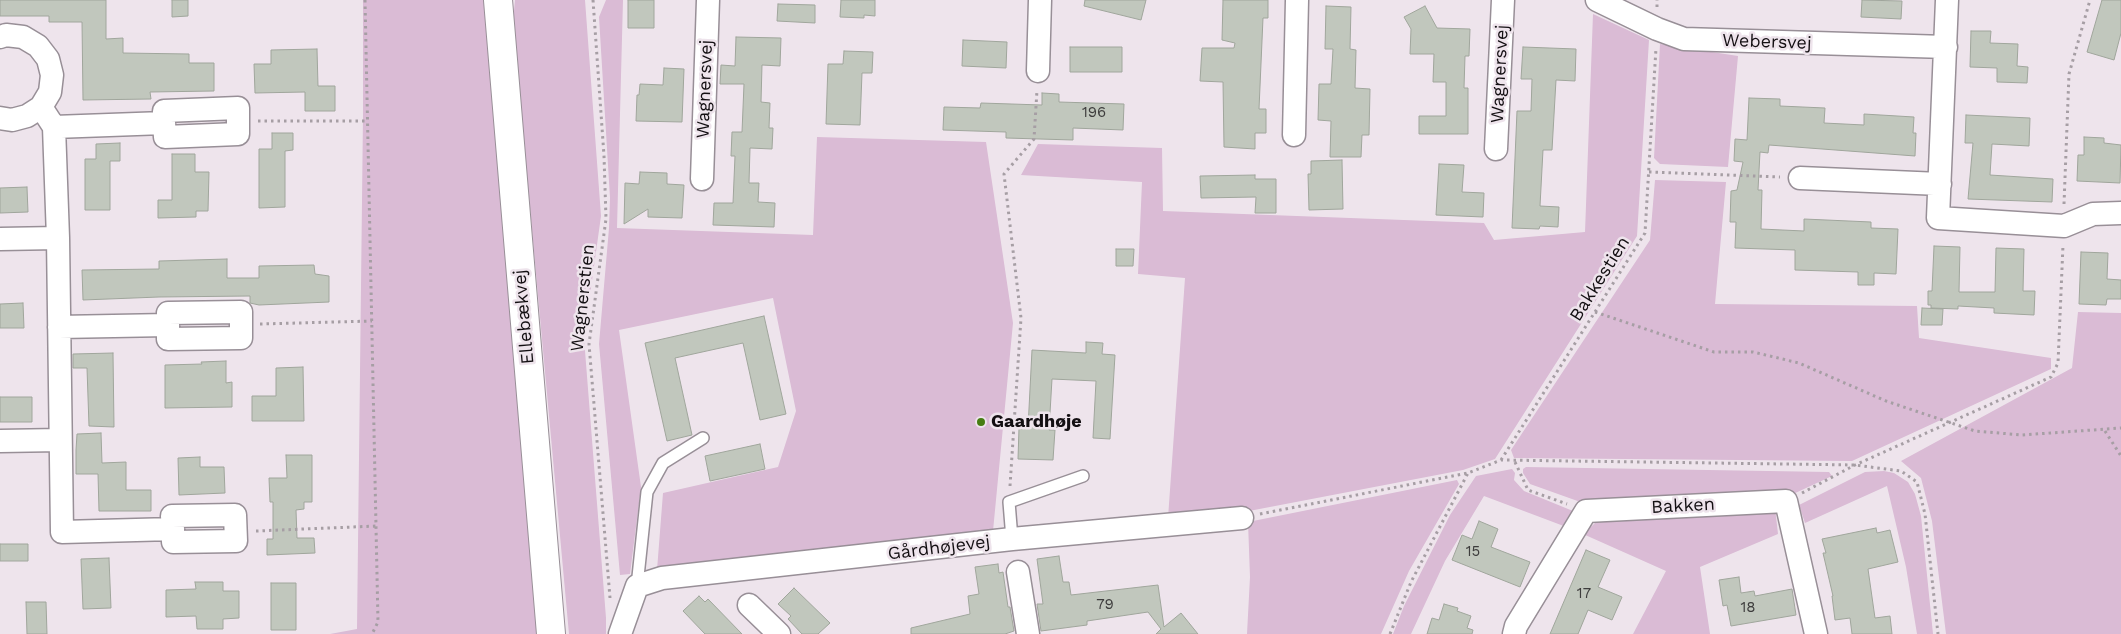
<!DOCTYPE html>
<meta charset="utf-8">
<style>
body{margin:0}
canvas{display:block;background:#eee4ec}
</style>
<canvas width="2121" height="634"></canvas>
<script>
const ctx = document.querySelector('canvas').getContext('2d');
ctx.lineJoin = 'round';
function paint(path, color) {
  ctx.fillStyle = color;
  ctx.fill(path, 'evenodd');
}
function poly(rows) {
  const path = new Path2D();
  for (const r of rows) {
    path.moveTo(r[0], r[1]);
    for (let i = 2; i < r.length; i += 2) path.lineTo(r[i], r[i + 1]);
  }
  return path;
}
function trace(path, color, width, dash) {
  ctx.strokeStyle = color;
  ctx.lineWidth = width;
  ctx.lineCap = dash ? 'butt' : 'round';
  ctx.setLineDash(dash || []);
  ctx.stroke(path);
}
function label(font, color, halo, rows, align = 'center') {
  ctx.font = font + ' "Work Sans",sans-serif';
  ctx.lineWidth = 5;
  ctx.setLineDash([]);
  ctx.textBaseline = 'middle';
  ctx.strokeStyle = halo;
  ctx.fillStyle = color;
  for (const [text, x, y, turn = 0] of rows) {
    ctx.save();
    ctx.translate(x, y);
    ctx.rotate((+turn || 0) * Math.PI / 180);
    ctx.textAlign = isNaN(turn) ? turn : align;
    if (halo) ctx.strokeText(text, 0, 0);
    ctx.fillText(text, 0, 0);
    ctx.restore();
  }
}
paint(poly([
 [363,0,485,0,541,634,330,634,357,629,363,115],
 [515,0,585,0,601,216,584,338,606,618,606,634,569,634,513,22],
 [606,0,623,0,617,228,813,235,817,137,986,142,1013,323,993,531,657,570,663,493,778,467,796,411,773,298,619,330,641,487,630,574,620,575,599,344,609,228,610,198,599,17],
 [1593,14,1649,40,1637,236,1495,459,1463,470,1249,511,1168,518,1185,278,1138,274,1142,182,1021,175,1038,144,1162,148,1163,211,1484,223,1494,240,1585,232],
 [1660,44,1738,56,1728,167,1660,164,1654,158],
 [1655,180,1726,182,1715,304,1917,306,1919,338,2051,358,2051,369,1852,461,1514,458,1511,450,1650,240],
 [2078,312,2121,313,2121,634,1946,634,1932,521,1921,478,1901,461,2072,368],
 [1526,467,1829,472,1832,476,1791,495,1586,504,1530,484,1523,473,1523,469],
 [1512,469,1515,473,1514,480,1524,491,1573,511,1569,528,1484,496,1445,561,1411,634,1393,634,1404,606,1450,515,1476,476],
 [1884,471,1894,473,1908,482,1915,494,1921,516,1933,634,1917,634,1906,567,1887,486,1805,523,1799,505,1865,472],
 [1457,480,1459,484,1409,571,1381,634,1247,634,1250,577,1248,522],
 [1775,508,1778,534,1700,567,1710,634,1633,634,1666,571,1583,534,1605,514]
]), '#dabbd5');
const building = poly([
 [0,0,106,0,106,39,123,38,123,53,189,54,189,63,214,63,214,91,150,92,151,99,83,100,82,22,49,22,49,16,0,16,0,0],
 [172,0,188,0,188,16,172,17,172,0],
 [628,0,654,0,654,28,628,28,628,0],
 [841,0,875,0,875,16,864,15,864,18,840,17,841,0],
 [1085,0,1146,0,1141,20,1084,6,1085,0],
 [1223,0,1268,0,1268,18,1263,18,1259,109,1266,109,1266,133,1255,133,1255,149,1224,147,1223,82,1200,81,1202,48,1234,48,1235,43,1222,40,1223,0],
 [1862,0,1902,1,1901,19,1861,17,1862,0],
 [2102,0,2121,0,2121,33,2114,60,2087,52,2102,0],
 [778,4,815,5,815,23,777,21,778,4],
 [1326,6,1351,7,1350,49,1356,50,1355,88,1370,89,1369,135,1362,135,1361,157,1330,157,1331,121,1318,120,1319,84,1331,84,1333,49,1325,49,1326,6],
 [1425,6,1437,28,1470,29,1469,56,1465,56,1464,88,1468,88,1468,134,1419,134,1419,116,1446,116,1446,82,1433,82,1434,54,1410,54,1411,29,1404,17,1425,6],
 [1971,31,1991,31,1990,43,2018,44,2017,66,2028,67,2027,83,1997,82,1997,68,1970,67,1971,31],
 [736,37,781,38,780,66,762,65,761,102,770,103,769,128,773,128,772,149,750,148,749,183,759,183,758,202,775,203,774,227,713,225,714,203,733,203,735,156,731,156,732,132,742,132,744,84,720,84,721,65,735,66,736,37],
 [963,40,1007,42,1006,68,962,66,963,40],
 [1070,47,1122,47,1122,72,1070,72,1070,47],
 [1523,47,1576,49,1575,81,1556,80,1552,150,1543,150,1540,206,1559,207,1558,227,1540,226,1539,229,1512,228,1517,111,1531,111,1532,79,1521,79,1523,47],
 [317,49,318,86,335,86,335,111,305,111,305,92,255,93,254,64,271,64,271,50,317,49],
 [844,51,873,52,872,73,862,73,860,125,826,124,828,64,843,64,844,51],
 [664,68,684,69,682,122,636,121,637,95,639,95,640,84,663,85,664,68],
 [1042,93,1059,94,1059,102,1124,104,1123,130,1073,128,1073,140,1006,138,1006,132,943,130,944,107,980,108,981,103,1042,105,1042,93],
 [1749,98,1780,99,1780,106,1825,108,1824,123,1864,125,1864,114,1914,117,1913,133,1916,133,1915,156,1769,145,1768,153,1760,152,1758,190,1762,190,1761,229,1804,231,1804,219,1871,222,1871,228,1898,229,1896,274,1874,273,1874,285,1858,285,1858,272,1795,270,1795,250,1735,248,1736,222,1730,222,1731,191,1737,190,1743,162,1734,161,1735,139,1747,140,1749,98],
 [1966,115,2030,118,2029,146,1992,144,1990,175,2053,179,2052,202,1968,199,1973,143,1965,143,1966,115],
 [272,133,293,133,293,150,285,151,285,207,259,208,259,149,272,149,272,133],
 [2084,137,2104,138,2104,143,2121,145,2120,183,2077,181,2078,155,2084,155,2084,137],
 [120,143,120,161,110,161,110,210,85,210,85,159,96,159,96,144,120,143],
 [172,154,195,154,195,172,209,172,208,211,196,211,196,217,158,218,158,200,172,200,172,154],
 [1342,160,1343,209,1309,210,1308,174,1311,174,1311,161,1342,160],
 [1439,164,1464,165,1462,192,1484,193,1483,217,1436,215,1439,164],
 [640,172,667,173,667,184,684,185,682,218,648,217,648,209,624,224,625,183,639,184,640,172],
 [1255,175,1255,179,1276,179,1276,213,1255,213,1256,197,1201,198,1200,176,1255,175],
 [27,187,28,212,0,213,0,188,27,187],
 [1934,246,1960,247,1959,292,1995,292,1996,248,2024,249,2023,291,2035,291,2034,315,1994,313,1994,308,1958,306,1958,309,1931,308,1931,305,1928,305,1928,291,1932,291,1934,246],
 [1116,249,1134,249,1133,266,1116,266,1116,249],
 [2081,252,2108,253,2107,279,2121,280,2121,299,2107,299,2106,305,2079,304,2081,252],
 [227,259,227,278,259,278,259,266,314,265,315,274,329,276,329,302,259,305,250,303,250,296,159,297,83,300,82,270,159,269,159,261,227,259],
 [23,303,24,328,0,328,0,304,23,303],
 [1922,308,1943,309,1942,325,1921,325,1922,308],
 [764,316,786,414,760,420,743,343,675,358,692,435,667,441,645,343,764,316],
 [1086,342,1103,343,1102,354,1115,355,1110,439,1093,438,1096,381,1052,379,1049,430,1055,430,1053,460,1018,459,1019,428,1028,428,1032,350,1086,353,1086,342],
 [113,353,114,427,89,426,87,368,73,368,73,354,113,353],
 [226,361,226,383,232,382,232,407,165,408,165,365,202,364,201,362,226,361],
 [303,367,304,421,252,421,252,396,276,396,276,368,303,367],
 [0,397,32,397,32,422,0,422,0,397],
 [101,433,102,463,126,462,126,490,151,490,151,511,99,511,98,474,76,474,76,450,77,434,101,433],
 [760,444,765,469,710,481,705,456,760,444],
 [286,455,312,455,312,502,304,502,304,509,296,510,297,538,314,538,315,553,267,555,267,539,273,539,273,502,270,502,269,478,287,478,286,455],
 [200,457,200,467,224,467,225,493,179,495,178,458,200,457],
 [1479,521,1498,529,1491,547,1530,562,1520,587,1452,560,1462,535,1472,539,1479,521],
 [1876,528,1877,533,1890,530,1898,562,1868,569,1875,618,1890,616,1892,634,1852,634,1850,618,1835,620,1832,596,1833,596,1823,553,1826,553,1822,539,1876,528],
 [0,544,28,544,28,561,0,561,0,544],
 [1586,550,1610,560,1598,587,1622,597,1612,620,1588,610,1578,634,1550,634,1586,550],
 [1059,556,1063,582,1069,582,1071,595,1158,585,1164,627,1181,613,1198,634,1156,634,1161,629,1148,612,1087,621,1087,625,1041,631,1037,604,1043,604,1037,559,1059,556],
 [109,558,111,608,83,609,81,559,109,558],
 [998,564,999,573,1003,572,1008,607,1010,607,1014,631,1005,634,911,634,911,628,970,614,968,596,979,594,975,567,998,564],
 [1739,577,1741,593,1754,591,1755,596,1792,589,1796,615,1731,626,1727,605,1723,606,1719,580,1739,577],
 [195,582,223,582,223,591,239,591,239,618,223,619,223,629,197,629,196,616,166,617,166,590,196,589,195,582],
 [271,583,296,583,296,630,271,630,271,583],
 [794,588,830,623,818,634,802,634,788,619,791,616,778,604,794,588],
 [699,596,705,602,708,599,742,634,705,634,683,611,699,596],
 [26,602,46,602,47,634,27,634,26,602],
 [1444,604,1458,608,1457,611,1471,616,1467,628,1473,630,1472,634,1427,634,1432,618,1439,620,1444,604]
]);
paint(building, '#c1c7bd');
trace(building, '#a0a69c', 1);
const service = poly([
 [1012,539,1009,502,1083,476],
 [637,586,647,492,663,463,703,438]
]);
const minor = poly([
 [1597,0,1657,29,1684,39,1946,47],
 [1947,0,1938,218,2064,226,2093,214,2121,213],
 [0,37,6,35,23,37,38,46,48,59,52,75,50,92,41,107,27,116,12,120,0,118],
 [1038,71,1040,0],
 [41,107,54,127,58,238,62,532,173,529,173,542,236,541,235,515,172,516,173,529],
 [54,127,164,123,164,111,238,108,238,134,165,137,164,123],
 [1294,135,1297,0],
 [1496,149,1503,0],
 [1800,178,1940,184],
 [702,179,708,0],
 [0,239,58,238],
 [59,327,168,325,168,313,241,312,241,338,168,339,168,325],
 [0,441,60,440],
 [1018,572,1028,634],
 [749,605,779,634],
 [620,634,637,586,662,578,1012,539,1242,518],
 [1514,634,1516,626,1586,511,1786,501,1816,634]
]);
const tertiary = poly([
 [498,0,551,634]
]);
trace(service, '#988f97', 14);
trace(minor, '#988f97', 25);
trace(tertiary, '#988f97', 30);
trace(poly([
 [365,0,378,622,372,634],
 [593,0,604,156,606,219,589,344,610,598],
 [1657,7,1657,0],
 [258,121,367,121],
 [1649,172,1780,177],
 [2064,204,2069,74,2090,0],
 [1595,312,1714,352,1753,352,1799,363,1886,401,1975,431,2022,435,2121,428],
 [260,324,372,321],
 [2105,431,2121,456],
 [1501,460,1645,233,1656,48],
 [1515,462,1528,490,1567,504],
 [1010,486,1021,318,1004,174,1034,139,1037,90],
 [1802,493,1855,465,2051,377,2058,363,2063,245],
 [1260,514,1468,473,1501,460,1855,465,1901,471,1917,482,1925,514,1938,634],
 [256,531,377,526],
 [1390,634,1411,582,1468,473]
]), '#a69ea4', 3, [2.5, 4]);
trace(service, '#fff', 11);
trace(minor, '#fff', 22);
trace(tertiary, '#fff', 28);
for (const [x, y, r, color] of [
 [981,422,5,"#467d12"]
]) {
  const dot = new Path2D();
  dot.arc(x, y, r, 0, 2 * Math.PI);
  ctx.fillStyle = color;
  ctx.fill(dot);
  trace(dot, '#eee4ec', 2);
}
label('15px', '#3e3d3d', null, [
 ["196",1094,113],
 ["15",1473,552],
 ["17",1584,594],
 ["79",1105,605],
 ["18",1748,608]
]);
label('18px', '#130f12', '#eee4ec', [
 ["Webersvej",1767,42,2],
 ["Wagnersvej",1500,74,-87],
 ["Wagnersvej",705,89,-88],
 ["Bakkestien",1600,279,-58],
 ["Wagnerstien",583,298,-84],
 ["Ellebækvej",524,317,-95],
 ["Bakken",1683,506,-3],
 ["Gårdhøjevej",939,548,-7]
]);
label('bold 18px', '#130f12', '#eee4ec', [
 ["Gaardhøje",991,422]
], 'left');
</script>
